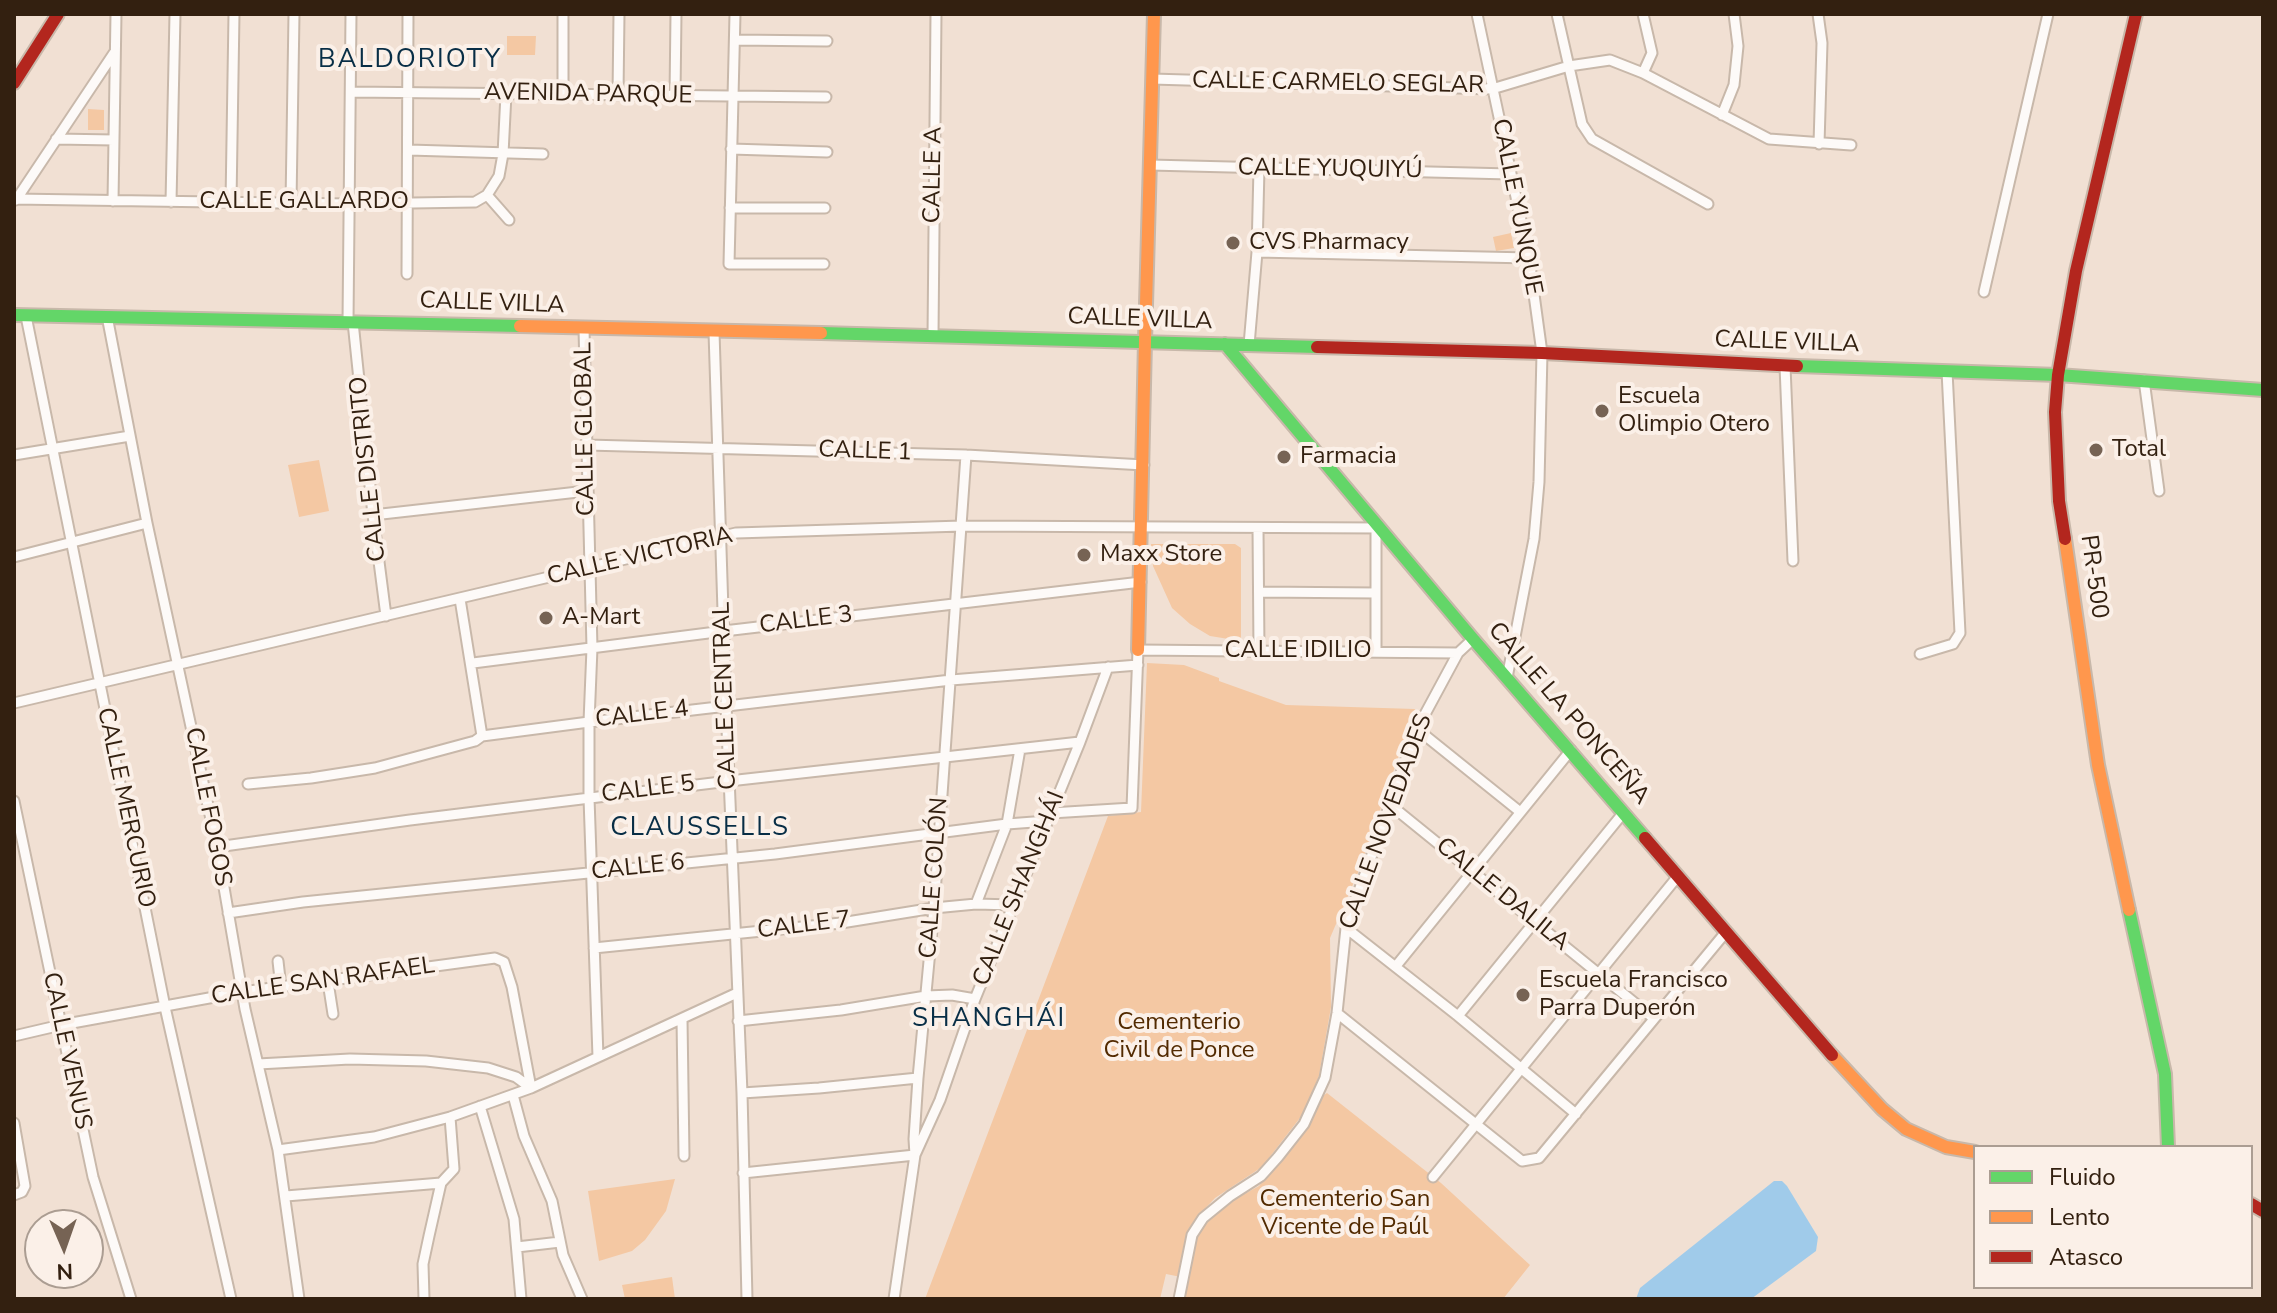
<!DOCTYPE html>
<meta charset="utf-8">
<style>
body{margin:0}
#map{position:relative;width:2277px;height:1313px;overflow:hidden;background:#f1e0d3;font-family:"Nunito Sans",sans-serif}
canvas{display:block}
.frame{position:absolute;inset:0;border:16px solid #332010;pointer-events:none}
.legend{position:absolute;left:1973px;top:1145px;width:280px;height:144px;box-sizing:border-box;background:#fbf0e8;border:2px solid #ab9d92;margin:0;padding:10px 14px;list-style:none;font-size:24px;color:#332010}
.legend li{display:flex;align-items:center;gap:16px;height:40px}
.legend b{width:40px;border:2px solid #ab9d92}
.north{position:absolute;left:24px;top:1209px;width:80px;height:80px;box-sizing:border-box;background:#fbf0e8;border:2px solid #ab9d92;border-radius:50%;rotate:178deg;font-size:22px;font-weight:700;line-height:32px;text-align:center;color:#332010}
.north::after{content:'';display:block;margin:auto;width:28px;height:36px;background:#766354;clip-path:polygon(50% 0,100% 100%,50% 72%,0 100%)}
</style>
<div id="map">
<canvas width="2277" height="1313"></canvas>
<div class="frame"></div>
<ul class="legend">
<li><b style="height:10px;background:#63d668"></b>Fluido</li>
<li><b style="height:10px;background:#ff974d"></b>Lento</li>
<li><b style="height:10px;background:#b3261e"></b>Atasco</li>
</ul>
<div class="north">N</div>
</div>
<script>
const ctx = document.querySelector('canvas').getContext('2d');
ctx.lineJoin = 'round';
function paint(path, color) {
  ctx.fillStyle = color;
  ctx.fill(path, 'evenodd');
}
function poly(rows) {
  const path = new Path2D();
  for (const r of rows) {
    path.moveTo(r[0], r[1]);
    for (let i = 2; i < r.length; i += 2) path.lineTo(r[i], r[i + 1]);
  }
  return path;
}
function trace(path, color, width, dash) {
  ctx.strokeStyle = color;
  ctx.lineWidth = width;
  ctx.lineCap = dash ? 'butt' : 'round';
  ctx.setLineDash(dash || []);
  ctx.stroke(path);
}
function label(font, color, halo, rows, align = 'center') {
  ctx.font = font + ' "Nunito Sans",sans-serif';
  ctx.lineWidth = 8;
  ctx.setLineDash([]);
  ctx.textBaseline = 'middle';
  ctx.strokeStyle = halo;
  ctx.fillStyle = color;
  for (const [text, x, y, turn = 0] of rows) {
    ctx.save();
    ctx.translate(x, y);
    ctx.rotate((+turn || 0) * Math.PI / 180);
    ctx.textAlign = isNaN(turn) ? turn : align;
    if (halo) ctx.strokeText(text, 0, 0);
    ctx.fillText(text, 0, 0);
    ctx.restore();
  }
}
paint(poly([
 [507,36,536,36,535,55,507,55],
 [88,109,104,110,104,130,88,130],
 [1511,233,1514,248,1496,251,1493,237],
 [319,460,329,511,299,517,288,465],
 [1151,544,1235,544,1241,548,1241,641,1210,636,1190,624,1172,608,1153,566],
 [1147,663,1184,665,1219,678,1219,681,1286,705,1415,709,1360,868,1330,938,1331,1007,1319,1076,1303,1114,1262,1167,1215,1198,1199,1215,1189,1231,1181,1277,1166,1274,1160,1299,925,1299,1108,816,1141,812],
 [1327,1093,1441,1183,1530,1265,1503,1299,1185,1299,1197,1233,1222,1206,1259,1186,1307,1127,1321,1097],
 [675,1179,666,1211,645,1240,632,1251,599,1261,588,1191],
 [672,1277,675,1299,625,1299,622,1285]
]), '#f4c8a3');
paint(poly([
 [1774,1181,1782,1181,1787,1186,1818,1237,1816,1251,1751,1299,1636,1299,1640,1288]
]), '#a0cbea');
const street = poly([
 [563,14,563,94],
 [735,14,729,264,824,264],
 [1477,14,1529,258,1542,353,1539,482,1534,539,1507,678],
 [1557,14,1582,124,1592,139,1708,204],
 [1643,14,1652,53,1643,73],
 [1818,14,1822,43,1819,144],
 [735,40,827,41],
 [1152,79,1492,89,1569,66,1610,60,1643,73,1769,139,1851,145],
 [351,92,826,97],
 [618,95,619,14],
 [675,96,676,14],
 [1722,115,1734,85,1738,46,1734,14],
 [56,139,114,140],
 [731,149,827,152],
 [409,150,543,154],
 [1150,165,1510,174],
 [487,195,509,220],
 [14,199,349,204,475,202,487,195,499,176,503,154,506,94],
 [16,200,114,53],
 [113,201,116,14],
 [171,202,175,14],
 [231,202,234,14],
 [291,203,294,14],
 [730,208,825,208],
 [1257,252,1529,258],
 [407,274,408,14],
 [1984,292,2048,14],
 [26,316,165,1007,231,1299],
 [107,316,147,523,217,847,245,1009,278,1150,299,1299],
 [348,322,351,14],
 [353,322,373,515,386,616],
 [584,329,592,648,589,722,589,798,598,1057],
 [714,332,726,704,742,1093,747,1299],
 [933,336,936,14],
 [1249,345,1257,252,1259,168],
 [1785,366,1793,561],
 [2144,380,2159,491],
 [587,445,966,455,1144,465],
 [14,455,130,436],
 [373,515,587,491],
 [1258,528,1259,651],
 [1376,529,1376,652],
 [14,557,147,523],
 [1259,592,1376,593],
 [460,599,482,736],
 [1920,654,1953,644,1960,633,1947,371],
 [473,663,724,631,1141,582],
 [14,703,736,533,962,526,1380,528],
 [1417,729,1519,811],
 [248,784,311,778,375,768,475,741,482,736,589,722,951,680,1138,665],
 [14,801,93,1177,131,1299],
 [1388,803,1652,1017],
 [1051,813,1132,808,1138,650,1458,653],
 [217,847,410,820,729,781,1080,742],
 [976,904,1007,824,1020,749],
 [228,913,303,902,775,854,1007,824,1047,821],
 [1346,928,1458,1016,1576,1114],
 [594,948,841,923,934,908,976,904,1013,905],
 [278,961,281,988],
 [1396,966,1571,750],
 [328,982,333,1014],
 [1337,1013,1522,1161,1539,1158,1726,932],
 [1458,1016,1624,812],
 [682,1019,684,1156],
 [738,1021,841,1010,926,996,952,995,975,999],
 [14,1036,61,1025,242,992,495,958,504,962,512,987,531,1088],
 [258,1064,350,1059,426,1061,488,1068,516,1077,531,1088],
 [742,1093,819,1088,918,1078],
 [513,1095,524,1136,552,1201,563,1255,582,1299],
 [480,1106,514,1219,521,1299],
 [14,1123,25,1186,22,1192,14,1195],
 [278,1150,374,1137,450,1117,531,1088,737,993],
 [743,1173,915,1155,940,1100,975,999,1080,742,1108,667],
 [1433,1177,1678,876],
 [286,1196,441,1183],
 [517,1247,560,1242],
 [424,1299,423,1264,429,1236,441,1183,454,1169,450,1117],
 [894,1299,915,1155,914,1139,918,1078,934,908,966,455],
 [1179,1299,1192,1235,1203,1218,1230,1196,1261,1176,1278,1157,1304,1124,1325,1078,1337,1013,1346,928,1355,902,1417,729,1458,653,1473,639]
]);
const fast = poly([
 [14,315,520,326],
 [821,333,1317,347],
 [1225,344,1473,639,1645,838],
 [1797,366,2058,375,2263,390],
 [2129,910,2165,1074,2168,1147]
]);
const slow = poly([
 [520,326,821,333],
 [1145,341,1154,14],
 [2065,539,2098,765,2129,910],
 [1138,650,1145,341],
 [1832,1055,1882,1109,1906,1129,1946,1147,1975,1152]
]);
const jam = poly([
 [14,83,58,14],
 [1317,347,1542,353,1797,366],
 [2065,539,2059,501,2055,412,2058,375,2076,271,2136,14],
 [1645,838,1832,1055],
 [2251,1204,2263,1211]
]);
trace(street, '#c8b8aa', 13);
trace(fast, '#c8b8aa', 16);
trace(slow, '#c8b8aa', 16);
trace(jam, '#c8b8aa', 16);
trace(street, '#fdfaf8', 9);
trace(fast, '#63d668', 12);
trace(slow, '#ff974d', 12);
trace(jam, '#b3261e', 12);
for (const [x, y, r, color] of [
 [1233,243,8,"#766354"],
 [1602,411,8,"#766354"],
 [2096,450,8,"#766354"],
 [1284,457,8,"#766354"],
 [1084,555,8,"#766354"],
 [546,618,8,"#766354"],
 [1523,995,8,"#766354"]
]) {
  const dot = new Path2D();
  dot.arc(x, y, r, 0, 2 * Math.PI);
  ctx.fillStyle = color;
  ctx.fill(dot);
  trace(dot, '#fbf0e8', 3);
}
label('24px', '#332010', '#fbf0e8', [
 ["CALLE CARMELO SEGLAR",1338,84,1],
 ["AVENIDA PARQUE",588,95,1],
 ["CALLE YUQUIYÚ",1330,170,1],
 ["CALLE A",934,175,-89],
 ["CALLE GALLARDO",304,202],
 ["CALLE YUNQUE",1516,207,79],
 ["CALLE VILLA",492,304,2],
 ["CALLE VILLA",1140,320,2],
 ["CALLE VILLA",1787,343,2],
 ["CALLE GLOBAL",586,429,-91],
 ["CALLE 1",865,452,2],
 ["CALLE DISTRITO",369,469,-96],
 ["CALLE VICTORIA",640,557,-13],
 ["PR-500",2093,577,82],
 ["CALLE 3",806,621,-7],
 ["CALLE IDILIO",1298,651],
 ["CALLE CENTRAL",726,696,-92],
 ["CALLE LA PONCEÑA",1568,714,49],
 ["CALLE 4",642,715,-7],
 ["CALLE 5",648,790,-7],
 ["CALLE FOGOS",207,807,79],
 ["CALLE MERCURIO",125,808,78],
 ["CALLE NOVEDADES",1387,822,-70],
 ["CALLE 6",638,868,-6],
 ["CALLE COLÓN",935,878,-86],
 ["CALLE SHANGHÁI",1020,889,-68],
 ["CALLE DALILA",1502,895,39],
 ["CALLE 7",804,926,-7],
 ["CALLE SAN RAFAEL",323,982,-8],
 ["CALLE VENUS",66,1051,78]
]);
label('24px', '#332010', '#fbf0e8', [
 ["CVS Pharmacy",1249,243],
 ["Escuela",1618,397],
 ["Olimpio Otero",1618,425],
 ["Total",2112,450],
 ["Farmacia",1300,457],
 ["Maxx Store",1100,555],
 ["A-Mart",562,618],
 ["Escuela Francisco",1539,981],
 ["Parra Duperón",1539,1009]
], 'left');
label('24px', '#522a00', '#fbf0e8', [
 ["Cementerio",1179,1023],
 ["Civil de Ponce",1179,1051],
 ["Cementerio San",1345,1200],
 ["Vicente de Paúl",1345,1228]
]);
ctx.letterSpacing = '2px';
label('26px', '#082e46', '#fbf0e8', [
 ["BALDORIOTY",410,61],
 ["CLAUSSELLS",700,829],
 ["SHANGHÁI",989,1020]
]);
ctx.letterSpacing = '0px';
</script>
